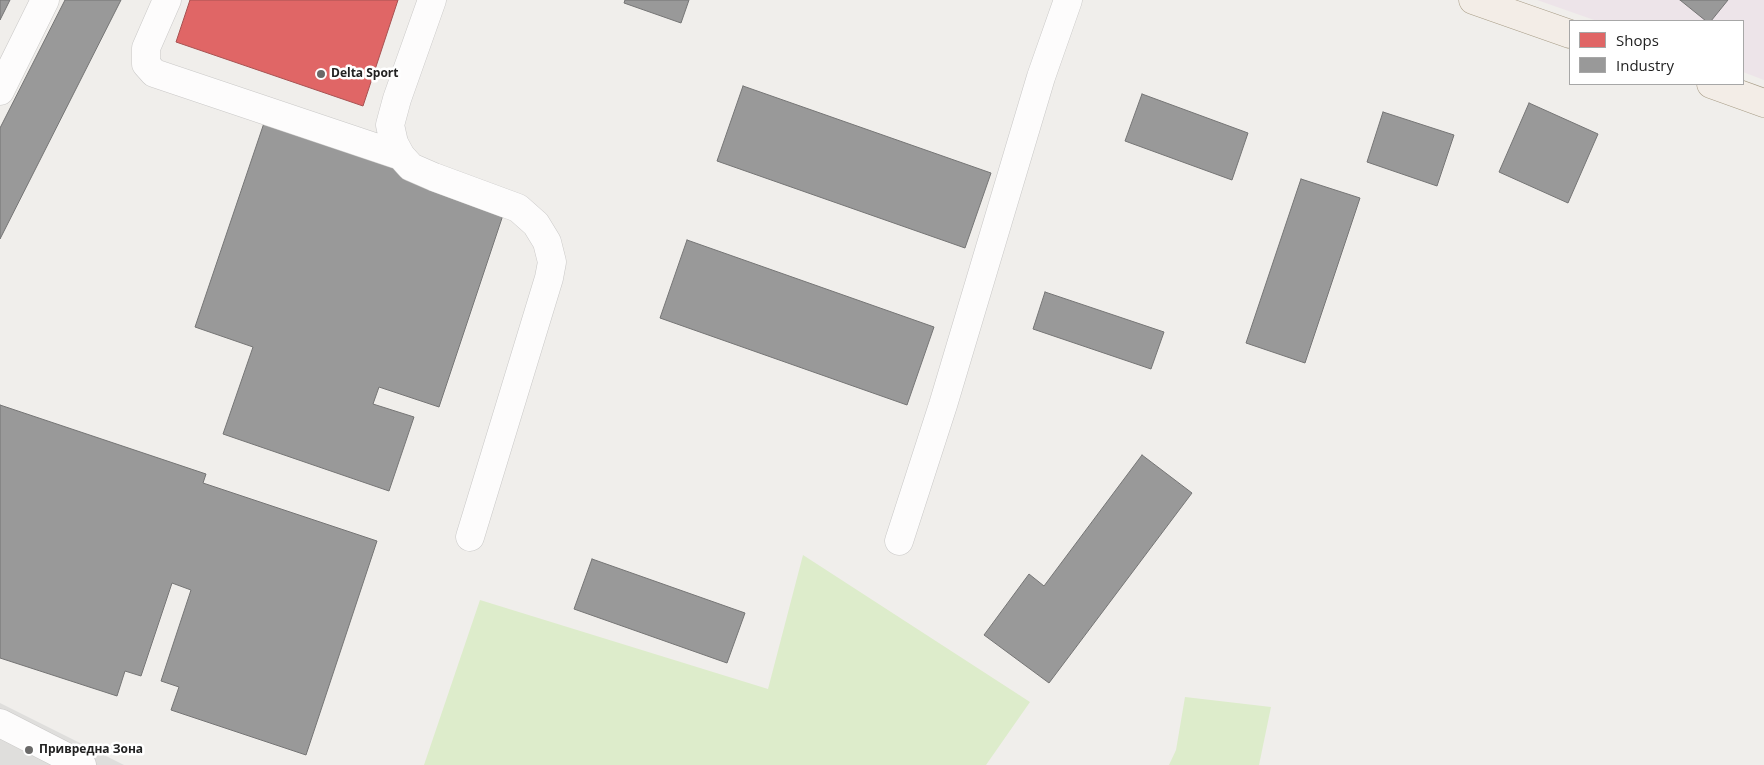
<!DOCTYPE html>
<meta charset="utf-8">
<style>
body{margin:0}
#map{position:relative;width:1764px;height:765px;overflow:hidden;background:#f0eeeb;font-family:"Open Sans",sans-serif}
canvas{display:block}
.legend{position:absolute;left:1569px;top:20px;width:175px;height:65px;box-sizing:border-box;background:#fff;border:1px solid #a7a7a7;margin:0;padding:6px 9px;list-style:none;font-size:15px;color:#222}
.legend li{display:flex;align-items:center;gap:10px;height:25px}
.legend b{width:25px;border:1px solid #a7a7a7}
</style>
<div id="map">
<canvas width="1764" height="765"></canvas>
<ul class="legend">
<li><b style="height:14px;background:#e06666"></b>Shops</li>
<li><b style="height:14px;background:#999"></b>Industry</li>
</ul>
</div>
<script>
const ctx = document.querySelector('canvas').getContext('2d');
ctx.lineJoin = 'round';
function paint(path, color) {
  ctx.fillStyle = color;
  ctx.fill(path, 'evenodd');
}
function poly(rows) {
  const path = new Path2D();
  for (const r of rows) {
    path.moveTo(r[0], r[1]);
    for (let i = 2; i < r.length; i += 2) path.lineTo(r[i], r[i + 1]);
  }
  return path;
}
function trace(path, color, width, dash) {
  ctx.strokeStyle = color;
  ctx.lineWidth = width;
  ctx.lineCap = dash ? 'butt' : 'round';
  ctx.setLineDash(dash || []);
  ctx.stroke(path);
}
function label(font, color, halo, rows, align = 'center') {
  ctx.font = font + ' "Open Sans",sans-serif';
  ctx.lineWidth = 5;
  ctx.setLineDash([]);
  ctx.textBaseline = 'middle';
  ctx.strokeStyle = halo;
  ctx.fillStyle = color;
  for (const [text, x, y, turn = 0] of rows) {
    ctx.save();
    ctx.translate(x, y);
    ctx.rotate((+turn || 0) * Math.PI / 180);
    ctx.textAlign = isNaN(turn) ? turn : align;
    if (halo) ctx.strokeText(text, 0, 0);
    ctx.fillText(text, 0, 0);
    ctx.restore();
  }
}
paint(poly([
 [0,703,124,765,0,765]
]), '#dfdedc');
paint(poly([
 [1537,0,1764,0,1764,80,1743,72,1743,21,1597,21]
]), '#ede4e9');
paint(poly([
 [803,555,1030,702,986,765,424,765,480,600,768,689],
 [1185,697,1271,707,1259,765,1169,765,1176,750]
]), '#ddeccb');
const shops = poly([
 [190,0,398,0,363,106,176,42,190,0]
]);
paint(shops, '#e06666');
trace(shops, '#a75252', 1);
const industry = poly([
 [0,0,10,0,0,20,0,0],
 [65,0,121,0,0,239,0,128,65,0],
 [625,0,689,0,681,23,624,3,625,0],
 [1680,0,1728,0,1711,21,1706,21,1680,0],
 [743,86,991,173,965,248,717,161,743,86],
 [1142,94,1248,133,1232,180,1125,141,1142,94],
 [1529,103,1598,134,1568,203,1499,172,1529,103],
 [1383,112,1454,135,1437,186,1367,162,1383,112],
 [264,123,506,206,439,407,379,387,373,404,414,417,389,491,223,434,253,347,195,327,264,123],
 [1301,179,1360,198,1305,363,1246,343,1301,179],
 [687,240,934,327,907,405,660,318,687,240],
 [1045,292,1164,332,1151,369,1033,329,1045,292],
 [0,405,206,474,203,483,377,541,306,755,171,710,179,687,161,681,191,590,172,583,141,676,125,671,117,696,0,658,0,405],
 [1142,455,1192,493,1049,683,984,635,1029,574,1044,586,1142,455],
 [592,559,745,613,727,663,574,609,592,559]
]);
paint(industry, '#999');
trace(industry, '#757575', 1);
const minor = poly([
 [167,0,146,48,146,64,154,73,401,156],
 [432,0,397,99,390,125,394,143,401,156,411,167,434,177,518,208,536,224,547,242,552,262,549,278,470,537],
 [0,91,45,0],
 [899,541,943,405,1041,77,1068,0],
 [0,723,82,765]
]);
const major = poly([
 [1473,0,1570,34],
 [1711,84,1764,103]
]);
trace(minor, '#c9c8c7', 29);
trace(major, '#a79c86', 29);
trace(minor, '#fdfcfc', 28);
trace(major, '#f3ede7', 28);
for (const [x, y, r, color] of [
 [321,74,5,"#6a6968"],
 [29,750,5,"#6a6968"]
]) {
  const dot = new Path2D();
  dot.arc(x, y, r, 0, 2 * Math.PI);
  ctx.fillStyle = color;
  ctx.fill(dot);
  trace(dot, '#fff', 2);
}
label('bold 12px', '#222', '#fff', [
 ["Delta Sport",331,74],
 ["Привредна Зона",39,750]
], 'left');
</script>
